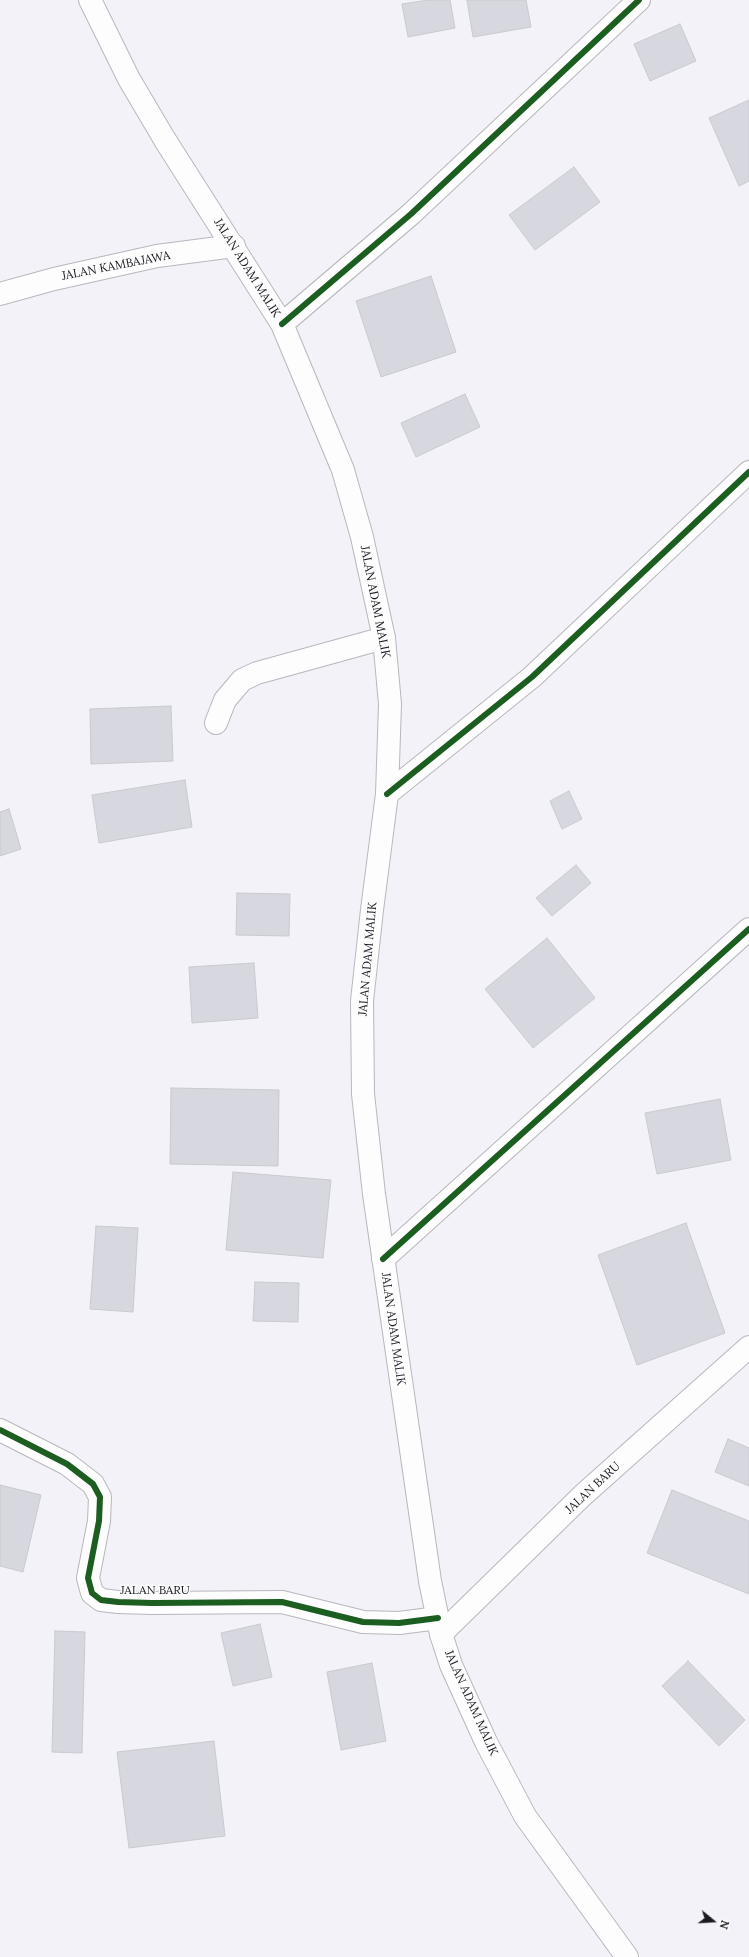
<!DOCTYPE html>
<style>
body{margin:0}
#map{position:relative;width:749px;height:1957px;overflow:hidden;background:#f2f2f8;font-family:Lora,serif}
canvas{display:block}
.north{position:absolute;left:693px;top:1901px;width:40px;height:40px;-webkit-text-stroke:3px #fdfdfd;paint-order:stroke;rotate:108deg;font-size:11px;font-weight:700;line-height:16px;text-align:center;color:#1b1a22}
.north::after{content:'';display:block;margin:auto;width:14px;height:18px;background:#1b1a22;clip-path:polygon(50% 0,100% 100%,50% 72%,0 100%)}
</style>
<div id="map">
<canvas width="749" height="1957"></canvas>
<div class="north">N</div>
</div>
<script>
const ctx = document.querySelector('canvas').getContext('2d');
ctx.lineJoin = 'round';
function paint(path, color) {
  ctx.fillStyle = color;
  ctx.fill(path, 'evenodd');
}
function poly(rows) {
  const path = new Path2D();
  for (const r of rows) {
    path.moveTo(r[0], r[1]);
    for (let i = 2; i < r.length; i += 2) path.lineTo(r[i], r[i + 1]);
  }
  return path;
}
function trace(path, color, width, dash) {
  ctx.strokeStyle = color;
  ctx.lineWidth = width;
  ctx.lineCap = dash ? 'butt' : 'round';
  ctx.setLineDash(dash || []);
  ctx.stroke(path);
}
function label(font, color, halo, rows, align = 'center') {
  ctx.font = font + ' Lora,serif';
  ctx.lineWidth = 3;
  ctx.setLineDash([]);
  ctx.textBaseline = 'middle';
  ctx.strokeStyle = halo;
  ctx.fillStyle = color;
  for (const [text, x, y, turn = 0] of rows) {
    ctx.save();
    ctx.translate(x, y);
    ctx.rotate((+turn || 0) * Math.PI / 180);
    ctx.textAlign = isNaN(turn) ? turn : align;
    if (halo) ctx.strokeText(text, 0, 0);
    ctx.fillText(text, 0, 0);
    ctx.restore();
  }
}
const building = poly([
 [428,0,450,0,455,28,408,37,402,4,428,0],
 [467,0,526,0,531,27,473,37,467,0],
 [680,24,696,61,650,81,634,44,680,24],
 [749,100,749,181,739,186,709,118,749,100],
 [574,167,600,202,535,250,509,215,574,167],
 [431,276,456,352,381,377,356,301,431,276],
 [465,394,480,427,416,457,401,423,465,394],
 [171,706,173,761,91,764,90,709,171,706],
 [185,780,192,827,99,843,92,795,185,780],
 [569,791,582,819,562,829,550,801,569,791],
 [9,809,21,849,0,856,0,812,9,809],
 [576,865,591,883,552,916,536,898,576,865],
 [237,893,290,894,289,936,236,935,237,893],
 [547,938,595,998,533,1048,485,989,547,938],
 [254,963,258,1018,192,1023,189,967,254,963],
 [171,1088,279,1090,278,1166,170,1164,171,1088],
 [720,1099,731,1160,657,1174,645,1113,720,1099],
 [233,1172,331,1180,323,1258,226,1250,233,1172],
 [686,1223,725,1333,637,1365,598,1255,686,1223],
 [96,1226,138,1228,133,1312,90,1309,96,1226],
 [255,1282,299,1283,298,1322,253,1321,255,1282],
 [728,1439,749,1448,749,1486,715,1472,728,1439],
 [0,1485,41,1495,23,1572,0,1566,0,1485],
 [672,1490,749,1521,749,1594,647,1553,672,1490],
 [260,1624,272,1677,233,1686,221,1633,260,1624],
 [55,1631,85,1632,82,1753,52,1752,55,1631],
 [688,1661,745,1720,719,1746,662,1686,688,1661],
 [372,1663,386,1741,341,1750,327,1672,372,1663],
 [214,1741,225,1836,129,1848,117,1752,214,1741]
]);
paint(building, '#d7d8df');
trace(building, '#c8cad0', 1);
const minor = poly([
 [0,294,54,279,157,256,234,246],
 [282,324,411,214,639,0],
 [216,723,225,700,242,680,257,673,384,638],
 [387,794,532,677,749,472],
 [383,1259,749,929],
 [0,1430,67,1464,93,1484,100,1497,99,1521,88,1578,92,1593,101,1600,118,1602,152,1603,282,1602,363,1622,399,1623,438,1618]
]);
const tertiary = poly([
 [441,1634,583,1495,749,1347]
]);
const trunk = poly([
 [90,0,129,79,165,140,282,324,343,470,362,537,384,638,390,704,387,794,372,910,362,1001,363,1094,374,1194,430,1581,441,1634,451,1665,486,1742,525,1816,627,1957]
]);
trace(minor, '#b7b7bd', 24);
trace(tertiary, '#b7b7bd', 24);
trace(trunk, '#b7b7bd', 24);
trace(minor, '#fdfdfe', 22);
trace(tertiary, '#fdfdfe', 22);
trace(trunk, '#fdfdfe', 22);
trace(poly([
 [282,324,411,214,639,0],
 [387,794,532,677,749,472],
 [383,1259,749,929],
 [0,1430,67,1464,93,1484,100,1497,99,1521,88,1578,92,1593,101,1600,118,1602,152,1603,282,1602,363,1622,399,1623,438,1618]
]), '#1b5e20', 6);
label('12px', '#1b1a22', '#fdfdfd', [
 ["JALAN KAMBAJAWA",116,266,-11],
 ["JALAN ADAM MALIK",247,268,58],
 ["JALAN ADAM MALIK",375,602,79],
 ["JALAN ADAM MALIK",368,959,-85],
 ["JALAN ADAM MALIK",393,1329,82],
 ["JALAN BARU",593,1488,-43],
 ["JALAN BARU",155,1591],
 ["JALAN ADAM MALIK",471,1703,66]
]);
</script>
